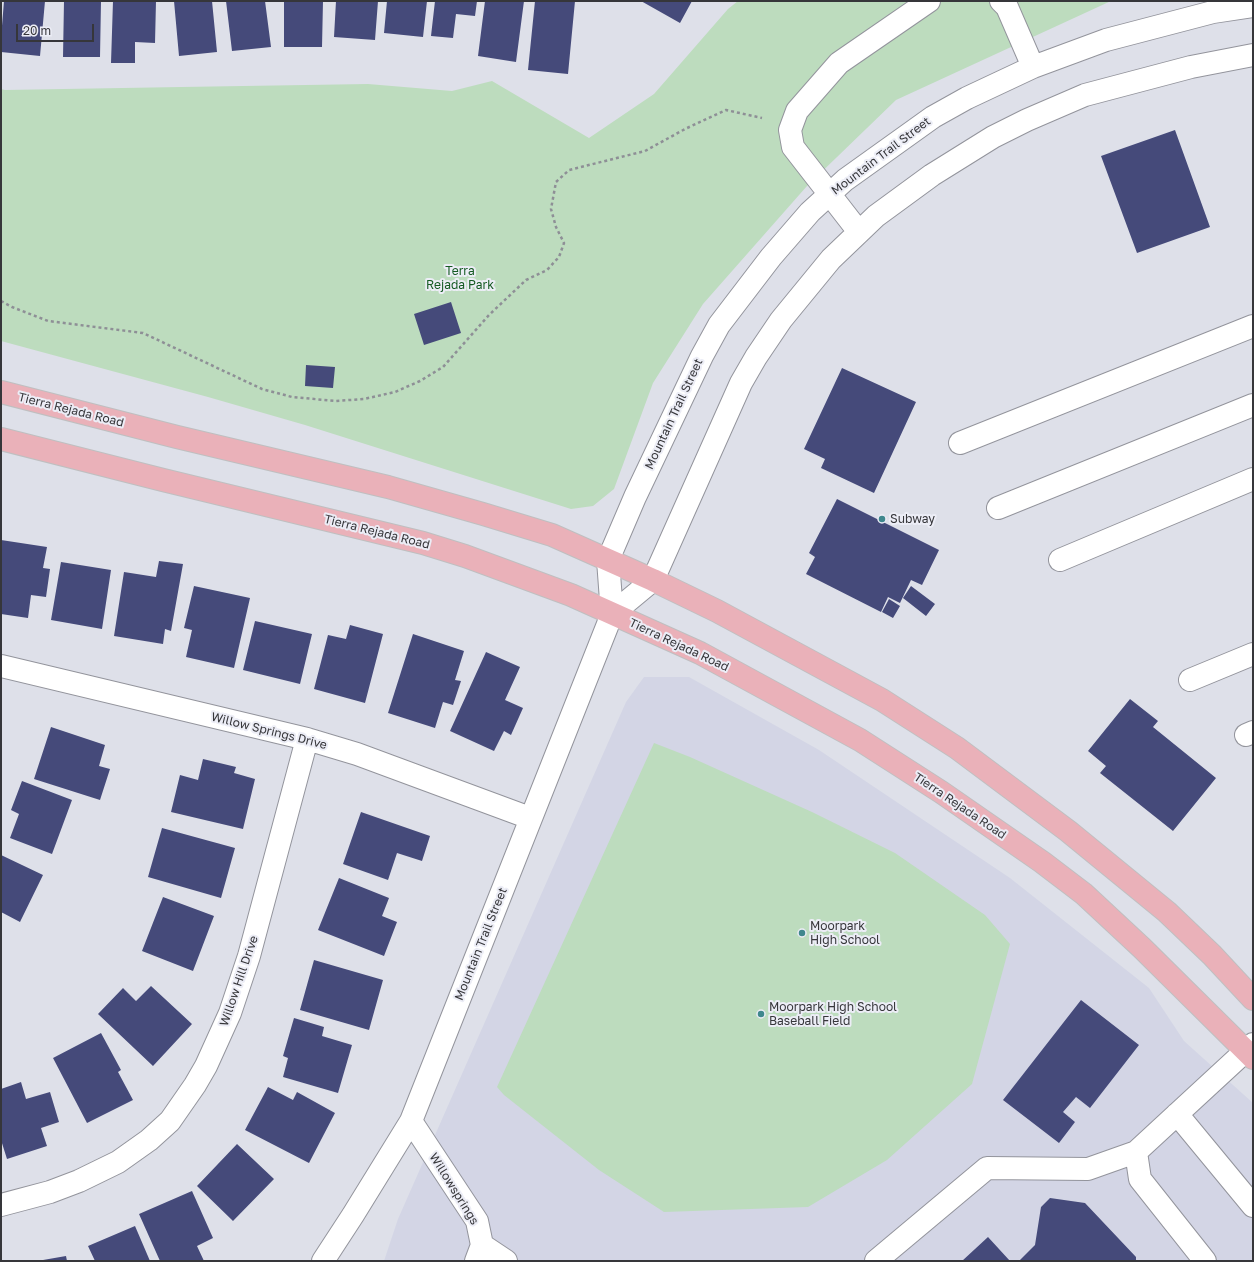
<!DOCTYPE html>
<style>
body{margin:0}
#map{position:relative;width:1254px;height:1262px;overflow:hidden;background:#dee0e9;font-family:"Golos Text",sans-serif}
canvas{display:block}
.frame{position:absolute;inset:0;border:2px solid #36363a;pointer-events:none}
.scale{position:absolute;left:16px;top:24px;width:78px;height:18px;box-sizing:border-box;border:2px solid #36363a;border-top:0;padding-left:5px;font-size:12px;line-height:14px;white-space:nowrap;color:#36363a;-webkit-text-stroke:3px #ecedf6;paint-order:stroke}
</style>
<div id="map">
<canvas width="1254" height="1262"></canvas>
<div class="frame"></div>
<div class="scale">20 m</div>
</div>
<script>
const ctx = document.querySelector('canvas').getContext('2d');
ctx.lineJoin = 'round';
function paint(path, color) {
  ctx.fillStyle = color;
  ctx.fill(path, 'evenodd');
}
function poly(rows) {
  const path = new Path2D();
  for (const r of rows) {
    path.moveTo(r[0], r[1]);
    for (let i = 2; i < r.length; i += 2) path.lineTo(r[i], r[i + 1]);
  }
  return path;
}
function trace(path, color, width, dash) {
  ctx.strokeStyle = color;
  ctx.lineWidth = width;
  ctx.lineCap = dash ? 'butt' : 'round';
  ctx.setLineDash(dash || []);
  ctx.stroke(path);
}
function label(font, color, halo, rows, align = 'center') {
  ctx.font = font + ' "Golos Text",sans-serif';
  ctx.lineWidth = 4;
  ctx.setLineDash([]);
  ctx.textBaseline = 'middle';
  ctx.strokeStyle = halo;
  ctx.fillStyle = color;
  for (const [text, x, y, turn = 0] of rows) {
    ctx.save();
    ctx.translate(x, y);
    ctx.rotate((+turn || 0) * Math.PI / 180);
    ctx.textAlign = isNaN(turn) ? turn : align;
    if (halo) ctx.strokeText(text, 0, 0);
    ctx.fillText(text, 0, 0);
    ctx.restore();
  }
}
paint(poly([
 [644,677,689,677,819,750,1010,878,1149,988,1184,1041,1253,1103,1253,1261,384,1261,398,1219,626,702]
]), '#d3d5e5');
paint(poly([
 [738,1,1111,1,896,100,807,186,703,304,653,383,614,489,593,506,571,509,305,425,208,397,1,341,1,89,5,90,181,87,368,84,452,91,492,81,589,138,654,94,728,9],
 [654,743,690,757,812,812,895,853,985,915,1010,944,972,1084,887,1160,808,1207,664,1212,599,1170,504,1095,497,1087]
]), '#bddcbe');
paint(poly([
 [4,1,45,1,40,56,1,52,1,38],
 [64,1,101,1,100,57,63,57],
 [113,1,156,1,155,43,135,42,135,63,111,63],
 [174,1,212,1,217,52,179,56],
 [226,1,265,1,271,47,232,51],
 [284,1,323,1,322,47,284,47],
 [336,1,378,1,375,40,334,37],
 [387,1,427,1,423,37,384,33],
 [435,1,477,1,475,16,456,14,453,38,431,36],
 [485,1,524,1,516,62,478,56],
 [535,1,575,1,568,74,528,70],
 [641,1,692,1,680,23],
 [1175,130,1210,227,1137,253,1101,156],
 [451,302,461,333,424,345,414,314],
 [306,365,335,367,333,388,305,386],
 [842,368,916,402,874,493,821,468,825,459,804,449],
 [837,499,939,550,922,585,911,580,900,603,888,597,881,612,806,574,815,557,809,553],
 [1,540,47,547,43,568,50,569,46,597,31,595,28,618,1,614],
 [159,561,183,564,171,631,165,629,163,644,114,636,124,572,156,577],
 [61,562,111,570,102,629,51,620],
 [194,586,250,598,234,668,186,657,192,630,184,628],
 [911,586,935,604,926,616,903,598],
 [889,599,900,606,893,618,882,612],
 [255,621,312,634,300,684,243,670],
 [350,625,383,634,365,703,314,689,328,635,346,639],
 [413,634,464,651,455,680,461,681,453,705,443,702,435,728,388,713],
 [486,652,520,667,505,700,523,708,511,735,504,731,494,751,450,731],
 [1130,699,1158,721,1153,727,1216,778,1173,831,1100,773,1106,766,1088,751],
 [51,727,105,745,99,766,110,769,100,800,34,779],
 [203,759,236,767,234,773,255,779,243,829,171,812,180,775,198,780],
 [22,781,72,800,52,854,10,838,19,814,11,810],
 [361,812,430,836,422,861,397,853,388,880,343,864],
 [162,828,235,848,221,898,148,877],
 [1,855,43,875,20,922,1,912],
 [339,878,389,898,382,916,397,922,384,956,318,930],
 [163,897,214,916,193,971,142,951],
 [314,960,383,980,369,1030,300,1010],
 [151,986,192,1024,153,1066,98,1014,123,988,136,1001],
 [1081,1000,1139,1045,1090,1108,1076,1097,1063,1112,1075,1122,1059,1143,1003,1100],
 [294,1018,324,1027,322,1036,352,1045,338,1093,283,1077,288,1058,283,1056],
 [101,1033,121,1070,118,1072,133,1100,87,1123,53,1058],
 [21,1082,26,1099,50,1092,59,1122,41,1128,47,1146,7,1159,1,1140,1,1089],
 [268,1087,293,1100,297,1092,335,1113,309,1163,245,1130],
 [237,1144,274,1179,233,1221,197,1186],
 [192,1191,213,1238,197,1246,204,1261,160,1261,139,1214],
 [1050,1198,1085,1203,1136,1257,1136,1261,1019,1261,1035,1245,1041,1207],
 [135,1226,150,1261,95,1261,88,1246],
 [988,1237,1010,1261,962,1261],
 [66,1256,67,1261,44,1261,43,1260]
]), '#454a7a');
const minor = poly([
 [1001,1,1007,7,1033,67],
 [859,232,793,147,790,130,797,111,839,63,929,1],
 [960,443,1253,326],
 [998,508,1253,405],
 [1060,560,1253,479],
 [612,614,653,580,741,383,756,357,781,320,831,259,876,216,932,175,993,137,1027,120,1085,95,1191,67,1253,55],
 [1,666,307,739,357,754,530,818],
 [1190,680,1253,654],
 [1246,735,1253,732],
 [1177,1114,1253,1206],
 [411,1121,477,1221,482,1245,476,1261],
 [1,1205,50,1192,79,1181,118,1162,149,1140,170,1121,195,1085,206,1066,230,1013,249,956,307,739],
 [482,1245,506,1261],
 [323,1261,353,1215,411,1121,612,614,608,560,635,497,702,356,719,325,771,257,810,212,845,180,933,117,967,98,1033,67,1106,40,1213,12,1253,6],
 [876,1261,987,1168,1088,1169,1136,1152],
 [1205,1261,1140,1179,1136,1152,1253,1044]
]);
const major = poly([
 [1,392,177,437,388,487,483,514,552,535,653,580,717,611,882,700,957,748,1068,831,1167,912,1212,955,1253,999],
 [1,439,163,480,423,543,465,556,571,595,700,653,860,740,941,792,1042,862,1084,894,1142,948,1253,1058]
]);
trace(minor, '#93949c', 24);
trace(major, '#bfbfc0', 24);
trace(poly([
 [1,301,12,307,48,321,143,333,262,389,292,397,336,401,364,399,395,392,420,381,443,367,489,315,526,280,547,270,559,257,564,243,556,227,551,209,556,182,569,170,645,151,685,129,726,110,762,118]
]), '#8e8f96', 2.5, [3, 3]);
trace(minor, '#fff', 22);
trace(major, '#eab1b9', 22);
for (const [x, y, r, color] of [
 [882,519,4,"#3f878d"],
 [802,933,4,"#3f878d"],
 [761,1014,4,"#3f878d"]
]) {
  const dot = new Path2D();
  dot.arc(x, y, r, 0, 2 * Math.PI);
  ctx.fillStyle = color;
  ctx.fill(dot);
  trace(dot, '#ecedf6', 1.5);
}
label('12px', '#36363a', '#ecedf6', [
 ["Mountain Trail Street",881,156,-37],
 ["Tierra Rejada Road",71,410,14],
 ["Mountain Trail Street",674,414,-65],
 ["Tierra Rejada Road",377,532,14],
 ["Tierra Rejada Road",679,645,25],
 ["Willow Springs Drive",269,731,14],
 ["Tierra Rejada Road",960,806,34],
 ["Mountain Trail Street",481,944,-68],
 ["Willow Hill Drive",239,981,-71],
 ["Willowsprings",454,1189,58]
]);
label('12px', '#155a23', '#ecedf6', [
 ["Terra",460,271],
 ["Rejada Park",460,285]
]);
label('12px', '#36363a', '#ecedf6', [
 ["Subway",890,519],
 ["Moorpark",810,926],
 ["High School",810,940],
 ["Moorpark High School",769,1007],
 ["Baseball Field",769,1021]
], 'left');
</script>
